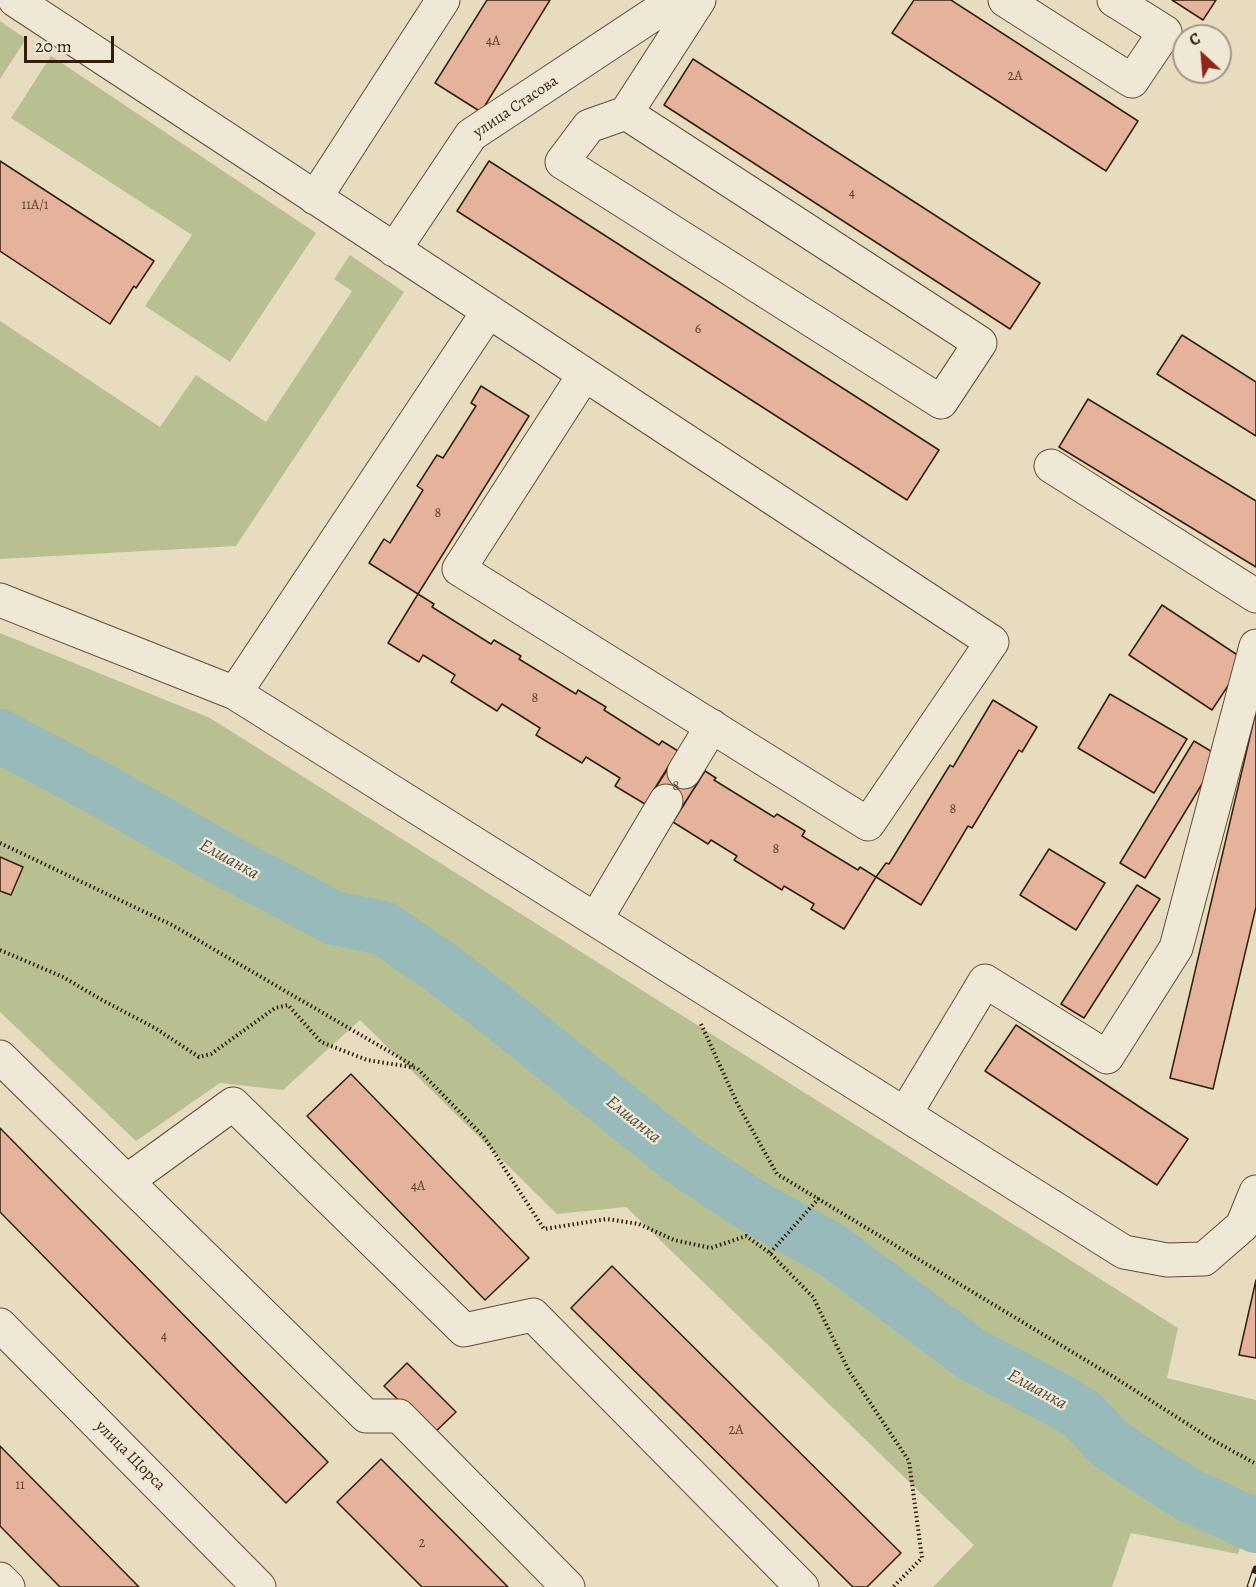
<!DOCTYPE html>
<meta charset="utf-8">
<style>
body{margin:0}
#map{position:relative;width:1256px;height:1587px;overflow:hidden;background:#e8dcc0;font-family:Alegreya,serif}
canvas{display:block}
.north{position:absolute;left:1172px;top:24px;width:60px;height:60px;box-sizing:border-box;background:#f0e8d6;border:2px solid #a49785;border-radius:50%;rotate:334deg;font-size:16px;font-weight:700;line-height:24px;text-align:center;color:#321e0b}
.north::after{content:'';display:block;margin:auto;width:21px;height:27px;background:#8f2418;clip-path:polygon(50% 0,100% 100%,50% 72%,0 100%)}
.scale{position:absolute;left:24px;top:36px;width:90px;height:27px;box-sizing:border-box;border:3px solid #321e0b;border-top:0;padding-left:8px;font-size:18px;line-height:21px;white-space:nowrap;color:#321e0b;-webkit-text-stroke:4px #f0e8d6;paint-order:stroke}
</style>
<div id="map">
<canvas width="1256" height="1587"></canvas>
<div class="north">С</div>
<div class="scale">20 m</div>
</div>
<script>
const ctx = document.querySelector('canvas').getContext('2d');
ctx.lineJoin = 'round';
function paint(path, color) {
  ctx.fillStyle = color;
  ctx.fill(path, 'evenodd');
}
function poly(rows) {
  const path = new Path2D();
  for (const r of rows) {
    path.moveTo(r[0], r[1]);
    for (let i = 2; i < r.length; i += 2) path.lineTo(r[i], r[i + 1]);
  }
  return path;
}
function trace(path, color, width, dash) {
  ctx.strokeStyle = color;
  ctx.lineWidth = width;
  ctx.lineCap = dash ? 'butt' : 'round';
  ctx.setLineDash(dash || []);
  ctx.stroke(path);
}
function label(font, color, halo, rows, align = 'center') {
  ctx.font = font + ' Alegreya,serif';
  ctx.lineWidth = 4.5;
  ctx.setLineDash([]);
  ctx.textBaseline = 'middle';
  ctx.strokeStyle = halo;
  ctx.fillStyle = color;
  for (const [text, x, y, turn = 0] of rows) {
    ctx.save();
    ctx.translate(x, y);
    ctx.rotate((+turn || 0) * Math.PI / 180);
    ctx.textAlign = isNaN(turn) ? turn : align;
    if (halo) ctx.strokeText(text, 0, 0);
    ctx.fillText(text, 0, 0);
    ctx.restore();
  }
}
paint(poly([
 [0,21,26,39,0,79],
 [51,56,316,233,230,362,145,306,192,235,11,118],
 [350,255,404,292,236,546,0,559,0,321,160,427,196,375,266,422,352,291,334,279],
 [0,633,210,718,1178,1328,1167,1378,1256,1400,1256,1500,1238,1554,1131,1533,1112,1587,933,1587,974,1545,626,1207,557,1214,360,1020,283,1090,220,1083,136,1141,0,1012]
]), '#b8c091');
trace(poly([
 [0,736,102,790,217,856,334,918,383,928,440,967,500,1013,683,1160,754,1207,832,1250,971,1354,1060,1401,1083,1415,1109,1443,1141,1465,1189,1495,1256,1526]
]), '#99baba', 54);
const building = poly([
 [487,0,550,0,481,112,435,83,487,0],
 [914,0,951,0,1138,121,1106,171,892,33,914,0],
 [1172,0,1216,0,1203,20,1172,0],
 [693,59,1040,283,1010,329,664,105,693,59],
 [0,161,154,261,136,288,134,286,110,324,0,251,0,161],
 [489,161,939,450,907,500,457,211,489,161],
 [1182,335,1256,382,1256,436,1157,374,1182,335],
 [481,386,529,416,418,594,369,563,384,539,390,543,423,490,417,486,437,455,443,458,476,406,471,403,481,386],
 [1088,399,1256,501,1256,567,1059,447,1088,399],
 [418,594,434,604,432,607,491,644,494,640,521,656,519,659,576,694,578,690,606,707,604,710,659,745,662,741,678,751,645,804,615,786,620,778,586,757,582,763,536,735,540,728,502,704,497,711,451,682,455,675,423,655,419,662,388,643,418,594],
 [1162,605,1245,660,1212,710,1129,655,1162,605],
 [1110,694,1187,739,1154,793,1078,748,1110,694],
 [993,700,1037,727,1022,752,1019,750,972,828,968,826,921,905,876,877,886,863,889,864,950,765,953,767,993,700],
 [1256,711,1256,907,1213,1089,1170,1078,1256,711],
 [1194,741,1219,756,1145,878,1120,863,1194,741],
 [671,764,699,781,680,810,652,793,671,764],
 [705,771,716,778,714,780,774,817,777,814,805,831,802,836,858,870,860,867,876,877,844,929,811,909,814,904,784,886,782,890,734,860,737,856,711,840,708,844,673,822,705,771],
 [1049,849,1105,883,1076,930,1020,895,1049,849],
 [0,857,23,867,11,895,0,891,0,857],
 [1137,885,1160,899,1084,1018,1061,1004,1137,885],
 [1016,1025,1188,1139,1157,1185,985,1071,1016,1025],
 [351,1074,529,1258,485,1300,307,1116,351,1074],
 [0,1128,328,1462,286,1503,0,1212,0,1128],
 [612,1266,901,1553,867,1587,853,1587,571,1308,612,1266],
 [1256,1280,1256,1358,1239,1355,1256,1280],
 [407,1363,456,1412,433,1434,384,1386,407,1363],
 [0,1446,139,1587,60,1587,0,1526,0,1446],
 [381,1459,508,1587,422,1587,337,1502,381,1459]
]);
paint(building, '#e5b29c');
trace(building, '#321e0b', 1.5);
const minor = poly([
 [15,0,992,642,868,824,459,569,584,375],
 [1005,0,1132,81,1165,32,1114,0],
 [626,113,980,343,941,402,562,162,589,126,626,113,699,0],
 [315,198,443,0],
 [394,250,471,135,675,0],
 [1051,466,1256,596],
 [0,600,235,693,1124,1252,1167,1260,1204,1259,1242,1226,1256,1192],
 [235,693,488,312],
 [684,772,712,726],
 [596,919,666,801],
 [0,1057,366,1416,399,1416,568,1587],
 [905,1114,985,981,1107,1057,1176,948,1256,646],
 [127,1181,233,1104,464,1330,533,1315,802,1587],
 [0,1325,259,1587],
 [0,1579,8,1587]
]);
trace(minor, '#604e38', 35);
trace(poly([
 [0,843,172,925,414,1066],
 [0,950,63,977,102,1000,155,1028,199,1057,211,1054,275,1008,288,1005,321,1042,367,1060,417,1068,484,1137,544,1229,607,1219,639,1224,674,1240,711,1248,746,1236,770,1253,813,1297,849,1371,909,1461,922,1558,893,1587],
 [701,1024,738,1105,777,1174,1117,1379,1211,1439,1256,1464],
 [770,1253,819,1198]
]), '#321e0b', 4, [1.5, 3]);
trace(minor, '#f0e8d6', 33);
const rail = poly([
 [1250,1587,1256,1569]
]);
trace(rail, '#321e0b', 7);
trace(rail, '#f0e8d6', 4.5, [14]);
label('14px', '#5f432f', null, [
 ["4А",493,42],
 ["2А",1015,77],
 ["4",852,194],
 ["11А/1",35,206],
 ["6",698,330],
 ["8",438,514],
 ["8",535,699],
 ["8",676,787],
 ["8",953,810],
 ["8",776,850],
 ["4А",418,1187],
 ["4",164,1337],
 ["2А",736,1431],
 ["11",20,1486],
 ["2",422,1544]
]);
label('16px', '#321e0b', '#f0e8d6', [
 ["улица Стасова",516,107,-34],
 ["улица Щорса",130,1456,45]
]);
label('italic 18px', '#514d40', '#f0e8d6', [
 ["Елшанка",229,860,29],
 ["Елшанка",633,1120,39],
 ["Елшанка",1037,1390,29]
]);
</script>
